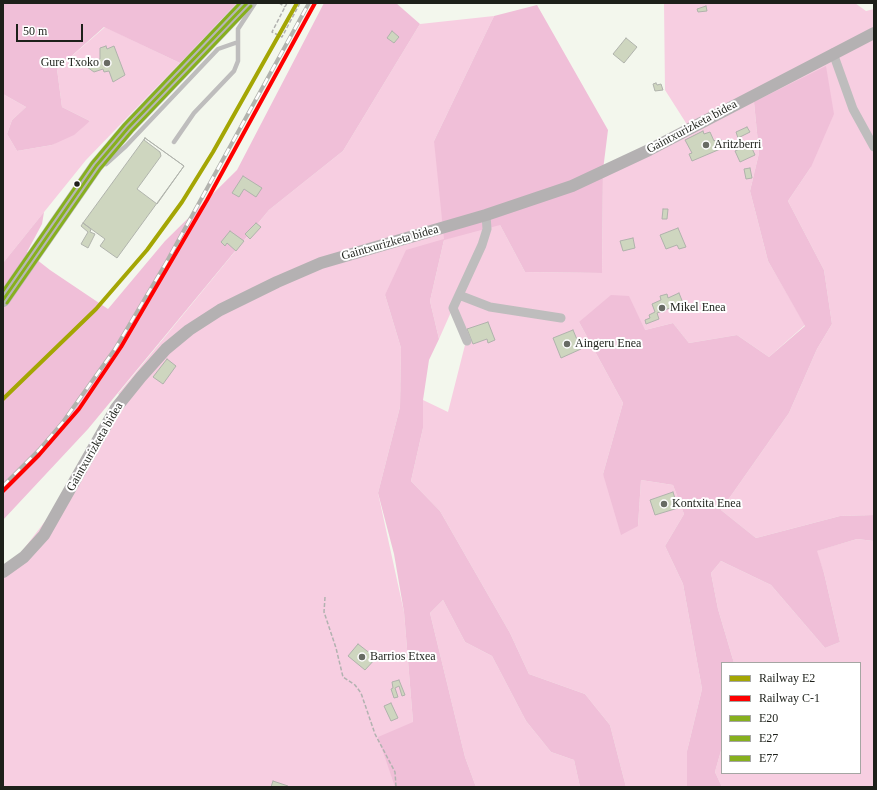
<!DOCTYPE html>
<style>
body{margin:0}
#map{position:relative;width:877px;height:790px;overflow:hidden;background:#f3f7ed;font-family:Georgia,serif}
canvas{display:block}
.frame{position:absolute;inset:0;border:4px solid #1d201a;pointer-events:none}
.legend{position:absolute;left:721px;top:662px;width:140px;height:112px;box-sizing:border-box;background:#fff;border:1px solid #a5a6a3;margin:0;padding:5px 7px;list-style:none;font-size:12px;color:#1d201a}
.legend li{display:flex;align-items:center;gap:8px;height:20px}
.legend b{width:20px;border:1px solid #a5a6a3}
.scale{position:absolute;left:16px;top:24px;width:67px;height:18px;box-sizing:border-box;border:2px solid #1d201a;border-top:0;padding-left:5px;font-size:12px;line-height:14px;white-space:nowrap;color:#1d201a;-webkit-text-stroke:3px #fff;paint-order:stroke}
</style>
<div id="map">
<canvas width="877" height="790"></canvas>
<div class="frame"></div>
<ul class="legend">
<li><b style="height:5px;background:#a4a604"></b>Railway E2</li>
<li><b style="height:5px;background:#f00"></b>Railway C-1</li>
<li><b style="height:5px;background:#87b01e"></b>E20</li>
<li><b style="height:5px;background:#87b01e"></b>E27</li>
<li><b style="height:5px;background:#87b01e"></b>E77</li>
</ul>
<div class="scale">50 m</div>
</div>
<script>
const ctx = document.querySelector('canvas').getContext('2d');
ctx.lineJoin = 'round';
function paint(path, color) {
  ctx.fillStyle = color;
  ctx.fill(path, 'evenodd');
}
function poly(rows) {
  const path = new Path2D();
  for (const r of rows) {
    path.moveTo(r[0], r[1]);
    for (let i = 2; i < r.length; i += 2) path.lineTo(r[i], r[i + 1]);
  }
  return path;
}
function trace(path, color, width, dash) {
  ctx.strokeStyle = color;
  ctx.lineWidth = width;
  ctx.lineCap = dash ? 'butt' : 'round';
  ctx.setLineDash(dash || []);
  ctx.stroke(path);
}
function label(font, color, halo, rows, align = 'center') {
  ctx.font = font + ' Georgia,serif';
  ctx.lineWidth = 4;
  ctx.setLineDash([]);
  ctx.textBaseline = 'middle';
  ctx.strokeStyle = halo;
  ctx.fillStyle = color;
  for (const [text, x, y, turn = 0] of rows) {
    ctx.save();
    ctx.translate(x, y);
    ctx.rotate((+turn || 0) * Math.PI / 180);
    ctx.textAlign = isNaN(turn) ? turn : align;
    if (halo) ctx.strokeText(text, 0, 0);
    ctx.fillText(text, 0, 0);
    ctx.restore();
  }
}
paint(poly([
 [664,3,855,3,866,11,874,9,874,515,840,516,756,538,721,510,789,413,817,349,832,324,824,270,788,201,811,167,754,102,759,153,750,191,768,261,805,325,769,357,737,335,689,343,673,323,645,330,579,322,623,403,603,474,638,526,641,480,673,485,684,514,665,546,683,584,702,689,687,751,687,787,626,787,610,725,585,694,529,674,510,633,440,511,411,481,423,428,423,400,448,412,465,345,451,312,439,339,430,301,444,240,385,295,401,348,400,407,378,493,404,612,413,722,396,787,3,787,3,576,86,468,124,399,118,394,269,210,343,151,420,24,494,16,434,141,500,225,525,272,602,273,603,170,693,134,665,90],
 [105,27,180,63,86,160,3,263,3,94,26,107,12,120,7,134,17,151,52,145,90,121,62,107,57,69],
 [857,539,874,541,874,787,722,787,715,772,722,747,722,773,860,773,860,663,734,663,718,609,711,573,721,561,771,585,825,648,840,642,824,573,816,551],
 [443,600,465,642,492,656,526,721,551,752,574,760,580,787,476,787,465,757,430,613]
]), '#f7cee1');
paint(poly([
 [3,3,237,3,180,63,104,27,57,69,62,107,90,121,74,135,52,145,17,151,7,134,12,120,26,107,3,94],
 [324,3,396,3,420,24,343,151,269,210,88,429,3,520,3,263,44,212,42,224,27,252,50,270,108,309,165,241,237,170],
 [537,5,608,130,603,170,602,273,525,272,500,225,444,240,430,301,439,339,429,360,423,400,423,428,411,481,440,511,510,633,529,674,585,694,610,725,626,787,580,787,574,760,551,752,526,721,492,656,465,642,443,600,430,613,465,757,476,787,395,787,378,737,413,722,404,612,394,554,378,493,400,407,401,348,385,295,406,250,444,239,434,141,494,16],
 [826,66,834,114,811,167,788,201,824,270,832,324,817,349,789,413,721,510,756,538,840,516,874,515,874,541,857,539,817,551,824,573,840,642,825,648,771,585,721,561,711,573,718,609,734,663,722,663,722,747,715,772,722,787,687,787,687,751,702,689,683,584,665,546,684,514,673,485,641,480,638,526,621,535,603,474,623,403,579,322,611,295,629,296,645,330,673,323,689,343,737,335,769,357,805,326,768,261,750,191,759,153,754,102]
]), '#f0bfd8');
const building = poly([
 [706,6,707,11,698,12,697,9,706,6],
 [392,31,399,37,394,43,387,38,392,31],
 [626,38,637,47,624,63,613,54,626,38],
 [106,46,107,49,114,46,125,75,113,82,109,71,104,72,103,69,94,72,87,67,100,59,100,48,106,46],
 [656,83,657,85,661,84,663,90,655,91,653,84,656,83],
 [747,127,750,132,738,138,736,132,747,127],
 [703,131,704,134,710,132,714,141,715,140,716,143,722,140,725,147,692,161,689,154,692,153,685,140,703,131],
 [145,138,184,166,117,258,100,246,105,239,83,223,145,138],
 [145,138,184,166,157,204,137,189,161,156,160,152,144,140,145,138],
 [750,144,755,155,740,162,735,151,750,144],
 [750,168,752,178,746,179,744,169,750,168],
 [243,176,262,188,256,197,244,189,239,197,232,193,243,176],
 [663,209,668,209,667,219,662,219,663,209],
 [83,223,91,229,90,232,95,234,88,248,81,244,88,232,81,226,83,223],
 [256,223,261,227,250,239,245,234,256,223],
 [678,228,686,247,679,249,677,245,666,249,660,235,678,228],
 [230,231,244,241,236,251,227,243,225,246,221,242,230,231],
 [633,238,635,248,623,251,620,241,633,238],
 [679,293,683,303,657,313,659,319,646,324,645,320,650,318,649,315,655,312,652,304,661,300,660,296,667,294,668,298,679,293],
 [488,322,495,340,488,343,487,339,473,344,467,329,488,322],
 [573,330,581,349,561,358,553,338,573,330],
 [167,359,176,366,163,384,153,377,167,359],
 [673,492,678,508,655,515,650,500,673,492],
 [358,644,376,658,365,670,348,656,358,644],
 [399,680,405,695,402,696,399,686,395,688,398,697,394,698,391,689,393,688,392,682,399,680],
 [391,703,398,718,391,721,384,706,391,703],
 [273,781,288,786,288,787,271,787,273,781]
]);
paint(building, '#ced6bf');
trace(building, '#b0b3ac', 1);
trace(poly([
 [279,3,285,7],
 [287,3,272,32,282,37,300,3],
 [325,597,324,612,336,648,343,677,355,685,361,693,375,734,395,772,396,787]
]), '#b2b2b0', 1.5, [4, 2]);
trace(poly([
 [174,142,194,113,234,71,238,61,238,29,255,3],
 [106,164,126,146,218,49,238,42]
]), '#bebdbd', 4.5);
trace(poly([
 [833,53,853,109,874,147],
 [459,295,490,307,561,318],
 [467,341,453,308,482,245,487,229,486,215]
]), '#bebdbd', 9);
trace(poly([
 [3,572,24,557,44,535,116,408,141,377,166,349,189,330,220,310,277,282,321,263,486,215,572,186,649,150,874,33]
]), '#b4b1b2', 12);
trace(poly([
 [3,300,96,166,128,128,247,3]
]), '#b7b6b4', 14);
const rail = poly([
 [3,486,39,450,63,422,115,349,166,263,309,3]
]);
trace(rail, '#b2b3ae', 4);
trace(rail, '#fff', 2.5, [8]);
trace(poly([
 [3,300,96,166,128,128,247,3]
]), '#87b01e', 3);
trace(poly([
 [7,303,100,169,132,131,251,6]
]), '#87b01e', 3);
trace(poly([
 [3,291,92,163,124,125,240,3]
]), '#87b01e', 3);
trace(poly([
 [3,399,96,309,147,250,182,202,213,152,297,3]
]), '#a4a604', 4);
trace(poly([
 [3,491,39,455,79,409,121,347,207,200,315,3]
]), '#f00', 4);
for (const [x, y, r, color] of [
 [107,63,4,"#686b64"],
 [706,145,4,"#686b64"],
 [77,184,3.5,"#1d201a"],
 [662,308,4,"#686b64"],
 [567,344,4,"#686b64"],
 [664,504,4,"#686b64"],
 [362,657,4,"#686b64"]
]) {
  const dot = new Path2D();
  dot.arc(x, y, r, 0, 2 * Math.PI);
  ctx.fillStyle = color;
  ctx.fill(dot);
  trace(dot, '#fff', 1.5);
}
label('12px', '#1d201a', '#fff', [
 ["Gure Txoko",99,63,"right"],
 ["Aritzberri",714,145],
 ["Mikel Enea",670,308],
 ["Aingeru Enea",575,344],
 ["Kontxita Enea",672,504],
 ["Barrios Etxea",370,657]
], 'left');
label('12px', '#1d201a', '#fff', [
 ["Gaintxurizketa bidea",692,127,-28],
 ["Gaintxurizketa bidea",390,243,-16],
 ["Gaintxurizketa bidea",95,447,-60]
]);
</script>
